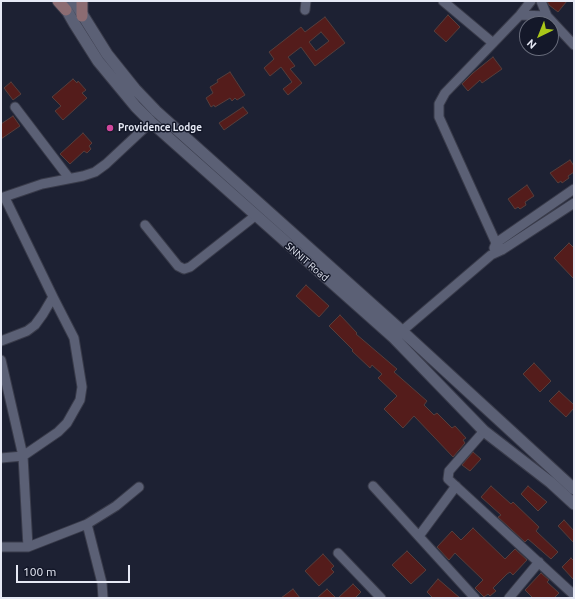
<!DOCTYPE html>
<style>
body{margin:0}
#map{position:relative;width:575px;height:599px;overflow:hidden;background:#1d2133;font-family:Ubuntu,sans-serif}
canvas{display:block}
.frame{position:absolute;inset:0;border:2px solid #e6e9f5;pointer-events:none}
.north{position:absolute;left:519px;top:16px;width:40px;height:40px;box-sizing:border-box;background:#141829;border:1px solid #686c7b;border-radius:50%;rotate:223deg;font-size:11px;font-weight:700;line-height:16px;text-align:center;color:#e6e9f5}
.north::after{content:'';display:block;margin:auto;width:14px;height:18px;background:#aac719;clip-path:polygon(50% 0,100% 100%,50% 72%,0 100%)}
.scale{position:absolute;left:16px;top:565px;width:114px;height:18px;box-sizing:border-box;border:2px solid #e6e9f5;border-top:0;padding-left:5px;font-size:12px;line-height:14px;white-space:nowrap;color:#e6e9f5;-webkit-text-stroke:3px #141829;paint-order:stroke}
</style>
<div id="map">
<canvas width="575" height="599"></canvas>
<div class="frame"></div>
<div class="north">N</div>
<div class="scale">100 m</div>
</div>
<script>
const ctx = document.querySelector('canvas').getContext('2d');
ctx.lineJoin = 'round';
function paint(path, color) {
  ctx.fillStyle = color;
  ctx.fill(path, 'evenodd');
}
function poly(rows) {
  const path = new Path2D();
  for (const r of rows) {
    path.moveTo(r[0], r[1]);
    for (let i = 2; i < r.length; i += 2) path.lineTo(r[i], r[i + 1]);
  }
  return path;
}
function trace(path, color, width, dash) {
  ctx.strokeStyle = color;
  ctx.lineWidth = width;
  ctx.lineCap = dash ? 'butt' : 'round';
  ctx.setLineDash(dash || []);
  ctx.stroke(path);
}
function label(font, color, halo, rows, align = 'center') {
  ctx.font = font + ' Ubuntu,sans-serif';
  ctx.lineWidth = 3;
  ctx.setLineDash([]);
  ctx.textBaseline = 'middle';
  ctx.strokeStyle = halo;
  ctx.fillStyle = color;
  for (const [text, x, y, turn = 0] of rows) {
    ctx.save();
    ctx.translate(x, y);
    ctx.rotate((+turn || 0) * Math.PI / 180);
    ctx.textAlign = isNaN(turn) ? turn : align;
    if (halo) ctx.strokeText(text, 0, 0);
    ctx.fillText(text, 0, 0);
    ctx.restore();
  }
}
const building = poly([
 [547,1,567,1,558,12,549,5,547,1],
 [448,15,460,27,446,42,434,31,448,15],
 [325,17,345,43,315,66,301,47,288,57,295,66,290,69,302,83,288,95,283,89,292,82,281,67,270,76,264,68,274,59,269,52,301,27,305,32,325,17],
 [321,32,329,41,316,51,309,42,321,32],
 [493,57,502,69,482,83,480,80,468,91,462,84,473,73,493,57],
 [230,72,245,95,237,100,235,98,232,101,230,98,215,107,214,105,211,107,206,98,213,93,210,87,218,82,217,80,230,72],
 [73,79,77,83,78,81,86,90,82,93,87,98,63,120,55,111,61,106,52,97,73,79],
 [11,82,21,94,13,100,4,88,11,82],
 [243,107,248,113,224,130,219,123,243,107],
 [13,116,20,126,1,139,1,124,13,116],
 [83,133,92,143,89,146,91,149,87,153,84,151,70,164,60,154,83,133],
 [570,160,574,166,574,172,568,176,569,178,562,183,561,181,558,183,550,173,570,160],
 [527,185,534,196,525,202,526,205,520,209,518,207,515,209,508,199,527,185],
 [569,243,574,248,574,279,554,258,569,243],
 [306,285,329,306,319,317,296,296,306,285],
 [340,315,357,333,356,334,397,369,394,372,427,401,424,405,434,415,437,413,452,428,455,426,466,438,463,440,465,443,453,457,414,416,403,428,384,409,397,396,378,378,382,374,372,365,370,368,352,351,353,350,329,326,340,315],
 [534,363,551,381,540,392,523,374,534,363],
 [559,391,574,405,574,408,566,417,549,401,559,391],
 [473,452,481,459,470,471,462,465,473,452],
 [491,486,511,504,513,502,539,527,536,531,558,552,551,559,528,539,525,542,498,517,501,515,481,497,491,486],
 [528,486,547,502,538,511,521,494,528,486],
 [564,520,574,531,574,543,558,526,564,520],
 [473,528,505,559,515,549,527,560,513,575,510,572,507,574,493,588,496,591,490,596,488,594,484,597,475,588,483,580,455,553,449,560,437,547,452,531,461,540,473,528],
 [407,551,426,570,411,584,392,565,407,551],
 [323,554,334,566,331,569,334,572,319,586,305,571,323,554],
 [571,558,574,561,574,580,562,567,571,558],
 [541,573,549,580,547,582,559,593,554,598,533,598,525,590,541,573],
 [438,579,460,598,433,598,427,592,438,579],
 [353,584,361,592,355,598,338,598,353,584],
 [293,589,300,598,281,598,293,589],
 [327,589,336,598,317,598,327,589]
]);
paint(building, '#541c1b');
trace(building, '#563e3c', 1);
const minor = poly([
 [443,1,493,43],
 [541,1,547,16,574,45],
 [305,10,306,1],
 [520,15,547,16],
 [15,107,69,178],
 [1,198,42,184,83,176,95,172,106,164,151,122],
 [145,225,178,266,184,269,190,267,255,216],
 [494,248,496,243,574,189],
 [502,250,496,243,439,117,439,104,445,93,520,15,531,1],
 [402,331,491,255,502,250,574,203],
 [1,341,27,331,35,325,43,314,53,297,5,198],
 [1,360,23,456,28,547,1,547],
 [484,431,449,471,448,479,574,595],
 [1,458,23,456,58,432,67,423,80,400,82,387,74,338,53,297],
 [373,486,475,598],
 [87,524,102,583,103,598],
 [419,536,456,486],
 [28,547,87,524,116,506,139,487],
 [338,553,381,598],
 [509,598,539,562]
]);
const tertiary = poly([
 [74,1,107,54,135,89,156,111,402,331,574,489],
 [62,2,74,23,98,61,136,107,151,122,394,338,484,431,550,482,574,504]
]);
const secondary = poly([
 [58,1,66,10],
 [82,1,82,16]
]);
trace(minor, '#393b4a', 11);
trace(tertiary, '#393b4a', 13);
trace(secondary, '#393b4a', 13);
trace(minor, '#5b6075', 9);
trace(tertiary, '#5b6075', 11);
trace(secondary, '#8c6c72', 11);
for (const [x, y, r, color] of [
 [110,128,4,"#d1479c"]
]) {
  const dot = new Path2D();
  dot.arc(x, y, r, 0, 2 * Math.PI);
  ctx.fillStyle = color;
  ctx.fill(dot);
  trace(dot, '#141829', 1.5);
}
label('bold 10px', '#e6e9f5', '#141829', [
 ["Providence Lodge",118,128]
], 'left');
label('10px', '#e6e9f5', '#141829', [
 ["SNNIT Road",307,262,41]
]);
</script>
